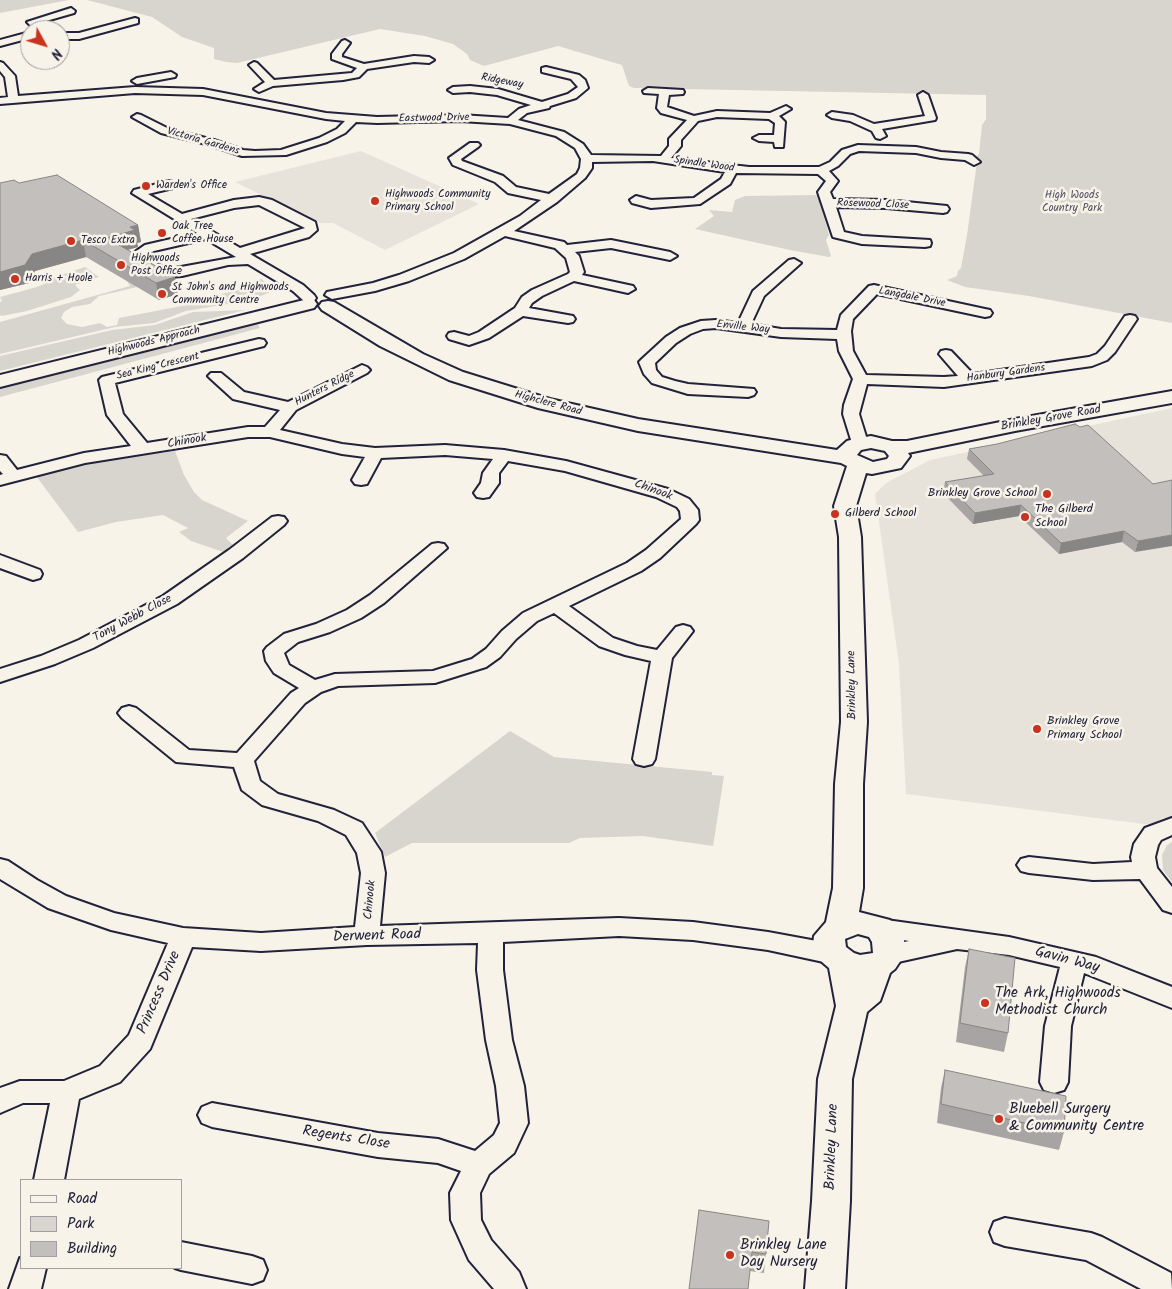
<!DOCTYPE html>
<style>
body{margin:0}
#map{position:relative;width:1172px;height:1289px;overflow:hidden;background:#f7f3e8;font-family:Kalam,sans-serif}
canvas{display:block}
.legend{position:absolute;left:20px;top:1179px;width:162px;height:90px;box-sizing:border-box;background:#f7f3e8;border:1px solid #a29fa3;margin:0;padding:6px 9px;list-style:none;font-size:15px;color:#22223b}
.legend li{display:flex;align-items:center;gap:10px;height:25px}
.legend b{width:25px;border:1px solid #a29fa3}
.north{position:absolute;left:20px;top:20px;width:50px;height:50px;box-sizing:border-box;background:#f7f3e8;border:1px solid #a29fa3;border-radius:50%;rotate:129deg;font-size:14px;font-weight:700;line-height:20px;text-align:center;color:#22223b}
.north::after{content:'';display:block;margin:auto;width:18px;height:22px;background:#c8321e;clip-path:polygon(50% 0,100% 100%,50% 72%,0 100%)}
</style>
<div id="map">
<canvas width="1172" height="1289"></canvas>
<ul class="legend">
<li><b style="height:6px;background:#f7f3e8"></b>Road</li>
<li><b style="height:14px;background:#d8d5cf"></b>Park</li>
<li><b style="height:14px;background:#c2bfbd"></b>Building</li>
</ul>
<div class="north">N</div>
</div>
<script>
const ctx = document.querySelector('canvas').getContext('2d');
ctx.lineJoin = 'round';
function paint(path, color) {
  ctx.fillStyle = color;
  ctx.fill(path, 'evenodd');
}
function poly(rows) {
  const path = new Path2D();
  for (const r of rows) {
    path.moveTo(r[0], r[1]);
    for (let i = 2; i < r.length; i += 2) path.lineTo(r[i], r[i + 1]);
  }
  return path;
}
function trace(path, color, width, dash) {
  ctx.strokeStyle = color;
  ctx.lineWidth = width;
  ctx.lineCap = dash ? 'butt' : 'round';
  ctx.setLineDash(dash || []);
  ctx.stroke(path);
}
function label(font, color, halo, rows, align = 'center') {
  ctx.font = font + ' Kalam,sans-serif';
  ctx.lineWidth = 5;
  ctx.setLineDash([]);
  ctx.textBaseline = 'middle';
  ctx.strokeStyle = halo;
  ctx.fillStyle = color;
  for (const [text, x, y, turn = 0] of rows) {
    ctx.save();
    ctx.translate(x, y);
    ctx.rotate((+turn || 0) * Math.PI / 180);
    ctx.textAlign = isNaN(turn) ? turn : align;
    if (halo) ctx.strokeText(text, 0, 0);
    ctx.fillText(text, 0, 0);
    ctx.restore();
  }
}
paint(poly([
 [361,151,479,204,385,250,333,223,320,223,272,198,263,196,235,182],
 [1172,408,1172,818,1163,818,1152,825,906,794,899,664,875,494,886,483,930,460]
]), '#e7e3db');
paint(poly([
 [0,0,69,0,0,13],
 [87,0,1172,0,1172,323,1029,296,965,287,947,280,957,276,958,271,961,268,967,235,977,162,975,158,979,154,982,125,986,119,986,95,634,88,629,86,622,65,558,46,484,66,470,60,467,54,453,44,425,36,380,29,237,63,226,62,214,59,214,48,182,37,152,17],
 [818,195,829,235,826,240,831,256,829,257,790,250,695,229,714,216,709,210,732,212,735,200,745,196],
 [85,267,99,277,75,285,80,290,71,297,27,311,2,316,0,315,0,302,2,301,0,297,37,287,51,281,52,278],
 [124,276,171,279,99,296,90,304,72,307,64,312,61,318,67,324,82,327,100,323,107,327,117,325,119,318,187,305,228,292,239,290,251,292,261,286,254,280,262,279,273,291,251,300,186,311,154,323,115,327,0,354,0,322,130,286],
 [245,310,0,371,0,356,112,330,155,325,193,312],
 [257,323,260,328,0,397,0,387],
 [175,451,184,475,194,492,202,500,248,521,226,538,236,548,229,554,191,541,179,532,188,528,163,515,116,522,78,532,36,476,77,465],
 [510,731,554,757,712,772,712,775,724,776,713,846,643,836,580,838,569,843,412,843,385,857,375,833],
 [1172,842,1172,882,1163,870,1162,855,1167,845]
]), '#d8d5cf');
const minor = poly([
 [71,8,75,11,74,13,39,23,44,26,45,30,35,30,27,22,71,8],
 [135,18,138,19,138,23,79,39,60,39,60,33,79,33,135,18],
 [30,32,30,38,0,46,0,40,30,32],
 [345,40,350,43,342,54,342,57,364,64,414,56,429,57,434,60,429,63,414,62,367,69,359,77,343,80,273,86,259,92,254,89,265,82,249,65,254,62,257,63,274,80,352,73,357,68,332,59,332,54,342,41,345,40],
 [0,62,3,63,15,76,18,96,135,87,203,89,326,113,377,117,460,115,508,118,519,109,531,105,497,95,470,92,453,93,448,90,453,87,470,86,498,89,542,102,568,94,578,87,571,79,542,72,542,68,546,67,579,75,585,80,588,88,576,98,550,106,549,108,527,113,518,120,564,132,583,144,591,155,661,156,669,146,669,139,687,120,661,113,657,108,659,94,644,93,643,91,648,88,683,90,684,92,683,94,669,95,667,107,694,116,717,111,770,113,786,106,791,109,779,116,785,122,783,147,775,147,774,142,759,141,753,138,759,135,774,135,775,123,769,119,717,117,698,121,681,140,681,146,671,158,749,167,819,167,830,162,842,150,858,145,916,147,941,152,968,154,972,155,980,162,974,165,965,160,941,158,916,153,859,151,850,154,838,166,829,171,838,181,830,192,833,199,886,200,947,206,949,209,947,212,943,213,886,208,836,207,844,232,862,236,930,240,931,243,930,246,925,247,862,244,833,237,818,192,826,181,818,174,736,173,730,184,700,204,651,208,632,203,630,200,636,196,651,200,694,198,721,179,725,172,653,161,592,162,592,168,585,178,557,202,514,231,564,242,567,245,611,240,670,252,677,256,670,260,611,248,575,252,579,256,584,272,582,275,633,286,635,289,628,293,574,281,542,296,532,303,529,308,573,316,575,319,573,322,568,323,523,316,489,338,469,345,449,339,447,336,449,333,454,332,469,336,479,332,515,308,522,297,532,290,568,274,570,272,566,258,555,248,505,236,464,259,409,281,375,291,332,299,325,295,327,292,373,283,399,275,454,253,520,216,541,200,508,193,495,182,453,165,449,158,470,143,478,143,480,145,478,147,461,159,462,161,503,176,516,187,549,194,577,174,580,168,581,159,575,148,556,136,510,124,460,121,377,123,356,122,345,133,327,142,286,155,242,156,206,144,161,133,132,117,137,114,141,115,169,129,214,140,243,150,255,151,281,150,319,138,337,129,345,121,326,119,203,95,135,93,0,104,0,98,8,97,5,77,0,71,0,62],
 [171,72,176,75,175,77,137,84,132,81,137,78,171,72],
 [923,92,928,95,936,118,935,120,882,129,886,136,880,139,876,138,872,131,850,121,832,118,827,115,832,112,853,115,874,124,925,116,918,95,923,92],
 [169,181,173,182,175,185,173,188,148,194,182,214,234,200,259,197,272,200,315,222,317,230,309,237,250,254,303,285,314,295,316,298,314,301,304,301,293,291,248,264,228,265,182,276,169,277,151,272,135,261,133,258,135,252,145,245,197,233,132,193,134,190,169,181],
 [259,205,305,228,240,248,191,219,234,208,259,205],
 [206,239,236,257,170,269,161,266,147,257,148,254,154,251,206,239],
 [794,259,801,263,764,296,751,324,781,329,837,330,841,315,869,286,874,285,985,309,990,310,992,313,990,316,985,317,877,294,853,319,851,331,853,351,866,375,944,377,958,376,939,354,941,351,946,350,951,351,973,374,1089,357,1097,354,1105,346,1125,316,1130,315,1135,316,1137,319,1115,352,1107,360,1092,366,944,387,867,384,859,414,868,443,866,446,860,448,854,446,852,443,843,414,844,405,853,379,839,351,837,339,781,337,716,328,703,329,690,334,676,343,655,363,656,370,662,377,675,381,688,384,754,389,756,392,754,395,748,397,688,394,652,383,644,374,639,362,642,359,666,337,680,328,701,321,716,320,738,323,753,291,789,260,794,259],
 [259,339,264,340,266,343,264,346,115,383,123,414,147,443,248,427,265,427,280,410,233,399,211,379,208,376,211,373,221,373,244,392,288,402,362,365,367,367,370,370,367,373,296,410,280,430,342,444,375,448,445,445,504,450,566,461,668,489,689,499,698,510,699,520,696,524,660,558,641,571,569,606,613,638,637,646,657,650,676,627,683,625,690,627,693,631,672,658,655,759,652,764,644,766,636,764,633,759,651,661,625,655,599,646,554,613,537,621,516,639,500,657,486,667,435,683,338,686,321,692,305,703,254,761,260,781,278,794,334,810,362,823,381,852,385,873,380,926,619,918,693,922,768,932,833,944,842,947,846,954,842,961,833,964,768,950,693,940,619,936,503,942,503,970,512,1040,524,1086,528,1123,514,1153,489,1174,480,1193,481,1220,491,1240,519,1272,526,1289,494,1289,469,1260,451,1220,450,1193,461,1171,438,1163,378,1157,212,1127,202,1123,198,1115,202,1107,212,1103,378,1133,438,1139,475,1151,494,1135,500,1123,496,1086,486,1040,477,970,478,943,367,945,261,951,192,947,150,1049,120,1082,79,1099,64,1180,34,1180,50,1103,23,1103,0,1113,0,1088,20,1081,64,1081,100,1066,129,1035,168,943,111,930,48,908,0,879,0,859,8,861,37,880,66,896,114,913,183,928,261,933,355,927,361,873,357,853,346,835,318,821,262,805,242,790,234,767,176,762,122,718,118,713,122,708,129,706,136,708,189,750,237,753,291,693,299,688,274,673,266,661,264,651,267,647,284,634,316,624,347,610,370,595,432,544,438,543,444,544,447,548,384,603,361,618,330,632,298,642,284,653,289,665,315,680,335,674,433,671,472,659,486,649,502,631,523,613,627,563,646,550,681,519,680,511,677,507,656,497,565,471,508,461,499,473,499,483,489,497,483,498,477,497,474,493,481,483,483,473,493,459,445,455,381,458,367,484,361,485,355,484,352,480,365,457,342,454,270,437,248,437,85,463,0,485,0,475,3,474,0,471,0,455,6,456,17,470,84,453,131,446,107,415,99,380,102,377,259,339],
 [278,516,284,517,287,521,284,525,243,558,177,604,93,648,55,664,0,682,0,669,41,656,79,640,163,596,229,550,272,517,278,516],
 [0,555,40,570,42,574,40,578,33,580,0,568,0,555],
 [1172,818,1172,835,1161,840,1158,845,1155,857,1157,868,1172,887,1172,913,1163,910,1140,879,1093,880,1029,873,1021,871,1017,865,1021,859,1029,857,1093,864,1132,862,1131,857,1134,844,1145,828,1172,818],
 [879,919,1009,937,1096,957,1172,987,1172,1008,1084,973,1071,1026,1068,1082,1064,1090,1054,1093,1044,1090,1040,1082,1045,1026,1060,967,1009,955,957,949,889,964,880,961,876,954,880,947,909,941,870,934,867,928,870,922,879,919],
 [1005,1218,1091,1233,1102,1237,1171,1273,1172,1289,1141,1289,1086,1260,1005,1246,994,1242,990,1232,994,1222,1005,1218],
 [181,1242,252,1256,263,1260,267,1270,263,1280,252,1284,181,1270,175,1268,181,1268,181,1242],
 [20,1258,21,1268,46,1268,41,1289,9,1289,20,1258]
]);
const tertiary = poly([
 [308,299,314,300,317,304,314,308,0,387,0,375,308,299],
 [328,301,334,302,423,354,463,372,550,399,638,419,837,450,847,441,854,439,871,436,892,441,907,441,1015,419,1172,391,1172,403,1015,431,908,453,910,456,901,468,872,474,866,473,856,506,861,537,867,722,863,784,863,888,859,912,890,920,904,940,905,954,895,969,890,973,880,1001,867,1012,852,1079,850,1201,845,1289,805,1289,812,1201,818,1079,836,1006,829,968,822,962,813,945,814,936,826,922,833,888,835,784,841,722,839,537,834,506,847,466,841,463,638,431,538,408,449,380,380,346,322,310,319,306,322,302,328,301],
 [871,448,885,451,889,456,887,459,873,462,857,455,861,450,871,448],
 [858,934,869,937,872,942,873,953,860,955,854,953,846,947,845,939,858,934]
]);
trace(minor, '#22223b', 4);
trace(tertiary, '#22223b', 4);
paint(minor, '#f7f3e8');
paint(tertiary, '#f7f3e8');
paint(poly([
 [0,183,19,183,138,225,141,242,137,243,138,247,128,250,178,294,159,300,86,257,35,271,29,283,0,290],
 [969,449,1153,484,1135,552,1122,542,1059,554,1019,516,973,524,943,493,945,482,984,476,967,459],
 [969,949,1008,1033,1004,1052,956,1042,965,967],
 [945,1070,1064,1132,1059,1150,937,1123,941,1088],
 [769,1221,764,1273,750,1271,689,1289]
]), '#a7a4a3');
paint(poly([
 [138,225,141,242,137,243,138,247,110,254,107,238,130,227],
 [83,240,86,257,35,271,29,283,0,290,0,272,32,254],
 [175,277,178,294,159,300,156,283],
 [1021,505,1019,516,973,524,975,513],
 [1124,531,1122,542,1059,554,1061,543],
 [1172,535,1172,546,1135,552,1138,541]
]), '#888684');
const building = poly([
 [57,175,138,225,130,227,135,230,107,238,175,277,156,283,83,240,32,254,25,265,0,272,0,183,14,180,19,183,57,175],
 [1075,424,1080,427,1088,425,1153,484,1172,480,1172,535,1138,541,1124,531,1061,543,1021,505,975,513,945,482,994,474,969,449,997,444,1075,424],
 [969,949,1015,958,1008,1033,960,1023,969,949],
 [945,1070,1066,1096,1064,1132,941,1104,945,1070],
 [699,1210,769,1221,766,1254,752,1252,748,1289,689,1289,699,1210]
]);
paint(building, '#c2bfbd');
trace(building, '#888684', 1);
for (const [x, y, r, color] of [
 [146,186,5,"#c8321e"],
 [375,201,5,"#c8321e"],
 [162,233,5,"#c8321e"],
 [71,241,5,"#c8321e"],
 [121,265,5,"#c8321e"],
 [15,279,5,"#c8321e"],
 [162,294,5,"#c8321e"],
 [1047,494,5,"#c8321e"],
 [835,514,5,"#c8321e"],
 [1025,517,5,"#c8321e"],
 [1037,729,5,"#c8321e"],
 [985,1003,5,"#c8321e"],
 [999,1119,5,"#c8321e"],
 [730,1255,5,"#c8321e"]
]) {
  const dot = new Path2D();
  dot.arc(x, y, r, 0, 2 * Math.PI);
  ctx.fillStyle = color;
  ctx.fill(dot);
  trace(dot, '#f7f3e8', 2);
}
label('11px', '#22223b', '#f7f3e8', [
 ["Ridgeway",502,82,11],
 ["Eastwood Drive",434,119,-1],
 ["Victoria Gardens",203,142,16],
 ["Spindle Wood",704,165,8],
 ["Rosewood Close",873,205,2],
 ["Langdale Drive",912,298,11],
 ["Enville Way",743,328,6],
 ["Highwoods Approach",154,342,-14],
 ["Sea King Crescent",158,367,-14],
 ["Hanbury Gardens",1006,374,-8],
 ["Hunters Ridge",325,389,-27],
 ["Highclere Road",548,404,15]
]);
label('11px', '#22223b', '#f7f3e8', [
 ["Warden's Office",156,186],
 ["Highwoods Community",385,195],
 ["Primary School",385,208],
 ["Oak Tree",172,227],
 ["Coffee House",172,240],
 ["Tesco Extra",81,241],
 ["Highwoods",131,259],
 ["Post Office",131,272],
 ["Harris + Hoole",25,279],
 ["St John's and Highwoods",172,288],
 ["Community Centre",172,301]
], 'left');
label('11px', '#504f60', '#f7f3e8', [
 ["High Woods",1072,196],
 ["Country Park",1072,209]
]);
label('12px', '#22223b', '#f7f3e8', [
 ["Brinkley Grove Road",1051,419,-10],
 ["Chinook",187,442,-10],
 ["Chinook",653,491,20],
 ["Tony Webb Close",133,619,-28],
 ["Brinkley Lane",853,685,-91],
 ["Chinook",371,900,-85]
]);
label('12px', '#22223b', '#f7f3e8', [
 ["Brinkley Grove School",1037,494,"right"],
 ["The Gilberd",1035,510],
 ["School",1035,524],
 ["Gilberd School",845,514],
 ["Brinkley Grove",1047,722],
 ["Primary School",1047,736]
], 'left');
label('15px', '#22223b', '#f7f3e8', [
 ["Derwent Road",377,937,-2],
 ["Gavin Way",1067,961,15],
 ["Princess Drive",160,993,-67],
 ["Regents Close",346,1139,9],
 ["Brinkley Lane",833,1147,-88]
]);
label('15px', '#22223b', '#f7f3e8', [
 ["The Ark, Highwoods",995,994],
 ["Methodist Church",995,1011],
 ["Bluebell Surgery",1009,1110],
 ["& Community Centre",1009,1127],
 ["Brinkley Lane",740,1246],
 ["Day Nursery",740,1263]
], 'left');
</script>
